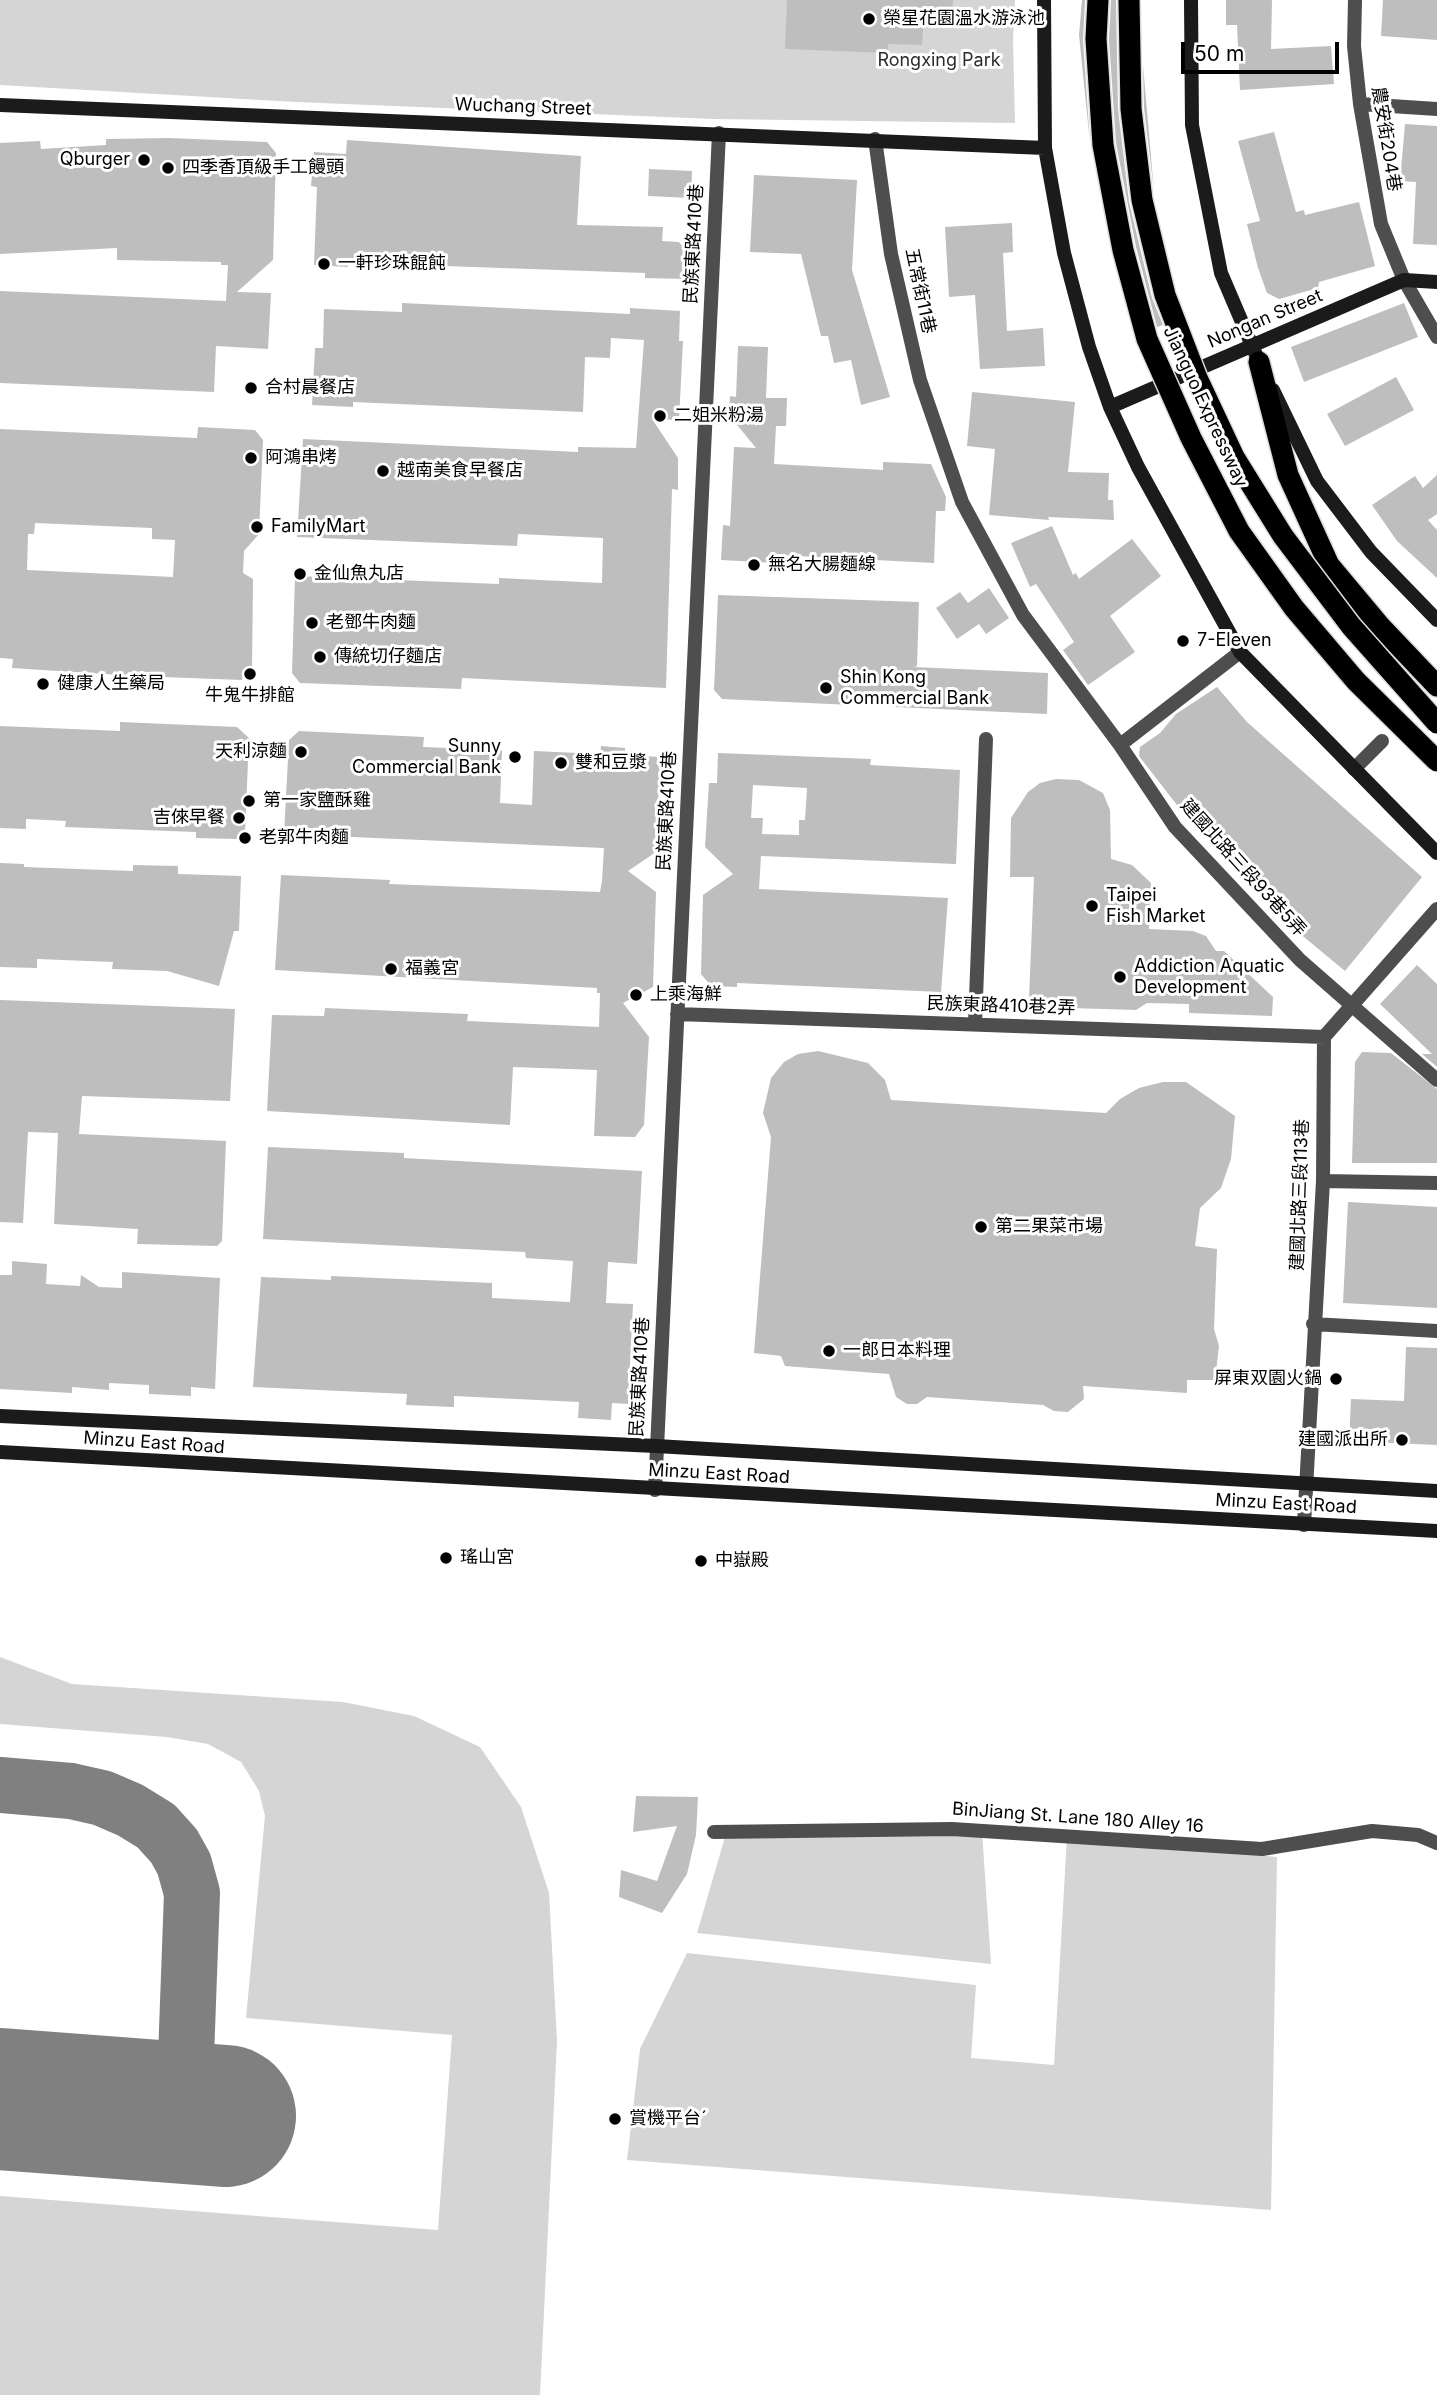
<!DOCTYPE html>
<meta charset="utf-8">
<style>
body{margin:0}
#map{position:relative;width:1437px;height:2395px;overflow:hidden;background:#fff;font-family:Inter,sans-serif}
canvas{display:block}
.scale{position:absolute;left:1181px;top:42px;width:158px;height:32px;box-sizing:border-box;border:4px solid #000;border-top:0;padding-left:9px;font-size:21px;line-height:24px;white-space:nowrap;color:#000;-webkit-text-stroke:5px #fff;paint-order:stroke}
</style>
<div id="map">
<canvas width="1437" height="2395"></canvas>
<div class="scale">50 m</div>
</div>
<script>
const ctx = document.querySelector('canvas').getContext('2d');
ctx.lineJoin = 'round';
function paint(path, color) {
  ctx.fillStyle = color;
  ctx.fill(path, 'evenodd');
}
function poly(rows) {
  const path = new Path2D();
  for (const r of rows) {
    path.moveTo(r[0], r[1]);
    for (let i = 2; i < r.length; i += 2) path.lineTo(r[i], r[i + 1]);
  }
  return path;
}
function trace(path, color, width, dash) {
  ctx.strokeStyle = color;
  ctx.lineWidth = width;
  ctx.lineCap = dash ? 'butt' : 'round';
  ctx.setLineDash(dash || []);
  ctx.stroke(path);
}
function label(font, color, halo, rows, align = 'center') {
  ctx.font = font + ' Inter,"Noto Sans TC",sans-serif';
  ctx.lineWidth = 6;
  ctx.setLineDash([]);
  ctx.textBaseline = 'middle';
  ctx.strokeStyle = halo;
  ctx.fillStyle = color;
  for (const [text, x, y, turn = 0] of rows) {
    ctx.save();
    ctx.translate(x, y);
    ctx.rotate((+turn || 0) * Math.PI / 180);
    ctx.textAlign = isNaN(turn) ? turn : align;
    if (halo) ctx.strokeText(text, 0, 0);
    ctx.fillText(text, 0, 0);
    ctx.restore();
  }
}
paint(poly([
 [0,0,1015,0,1013,41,1015,123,714,119,296,102,0,85],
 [0,1657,72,1684,343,1702,414,1716,480,1747,521,1807,549,1893,557,2041,540,2395,0,2395,0,2196,438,2230,452,2035,246,2018,265,1816,259,1791,241,1762,208,1744,167,1737,0,1724],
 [727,1830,982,1831,991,1964,697,1933],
 [1067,1836,1277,1857,1271,2210,627,2160,640,2049,687,1953,976,1985,971,2058,1054,2065]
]), '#d5d5d5');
trace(poly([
 [0,1785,71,1791,102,1798,130,1810,156,1826,174,1846,184,1864,192,1893,184,2112]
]), '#808080', 56);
trace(poly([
 [0,2099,225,2116]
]), '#808080', 142);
paint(poly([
 [787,0,953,0,951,28,923,27,922,45,888,44,888,53,785,49],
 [1082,0,1085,0,1083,40,1090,143,1079,35],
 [1111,0,1116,0,1118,109,1129,202,1152,298,1163,325,1157,327,1136,247,1116,143,1109,39],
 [1226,0,1272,0,1271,49,1331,46,1334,84,1240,90,1237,25,1226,25],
 [1383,0,1437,0,1437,40,1381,36],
 [1143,65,1154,191,1144,108],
 [1405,124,1437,126,1437,245,1413,244,1416,182,1400,181],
 [1274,132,1296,212,1304,210,1305,215,1359,202,1375,266,1319,282,1318,288,1279,299,1267,293,1258,268,1247,224,1260,221,1238,141],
 [169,138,267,142,276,153,273,260,237,292,271,293,268,349,216,346,214,392,0,383,0,291,226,301,228,265,221,265,221,262,117,260,117,248,0,254,0,143,40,141,41,149,106,145,106,139],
 [347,140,581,156,577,225,663,227,662,241,679,242,689,255,687,279,645,278,645,273,387,264,387,259,348,259,348,267,314,265,317,187,311,186,314,152,346,154],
 [649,169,692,171,691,198,648,196],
 [754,175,857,180,852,270,890,397,861,405,851,360,834,363,828,336,821,336,801,254,750,252],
 [1012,223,1013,252,1003,253,1007,331,1043,328,1045,366,980,369,975,295,949,297,945,227],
 [402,303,630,314,630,308,680,311,679,341,683,341,679,420,652,419,678,458,678,490,672,489,666,688,462,678,461,689,300,683,292,673,295,576,499,584,499,578,602,583,603,538,518,534,517,546,297,537,303,439,578,452,578,447,636,448,644,340,611,338,610,358,585,357,583,412,353,402,353,407,312,405,315,348,323,348,324,309,402,312],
 [1404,303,1418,337,1304,382,1291,347],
 [738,346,768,347,766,398,787,398,786,426,776,426,774,464,883,470,883,462,931,464,946,497,945,511,936,511,934,563,777,555,776,563,721,560,723,525,730,526,734,447,756,448,729,415,730,396,736,397],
 [1396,377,1414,410,1345,446,1327,414],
 [972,392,1075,402,1068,472,1109,473,1108,500,1113,500,1114,520,1048,517,1049,520,989,515,995,449,967,446],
 [198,427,255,430,263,440,259,534,244,551,243,573,253,579,252,670,243,670,242,680,136,676,12,668,13,659,0,658,0,429,197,438],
 [35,523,152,528,152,539,175,540,173,577,27,570,28,534,34,534],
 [1437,475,1437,514,1428,520,1437,530,1437,578,1397,541,1372,505,1415,476,1423,488],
 [1052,526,1073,575,1076,573,1079,579,1132,539,1161,576,1110,616,1135,652,1088,685,1063,650,1074,642,1036,584,1030,587,1011,543],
 [989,588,1009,618,986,634,979,624,957,639,936,608,960,592,968,603],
 [718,595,919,602,917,666,914,667,1048,673,1047,714,722,699,714,690],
 [1217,687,1247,722,1422,877,1345,971,1269,908,1274,902,1217,850,1219,847,1180,809,1139,756,1140,747,1160,733,1176,714],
 [120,722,237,727,249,738,245,832,237,839,196,838,196,832,65,827,66,821,26,819,26,829,0,828,0,726,120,731],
 [299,731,424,737,423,747,502,750,500,803,532,805,534,751,600,754,601,746,625,748,625,755,660,757,656,852,628,871,656,892,653,987,623,1003,649,1037,644,1125,635,1137,594,1136,597,1070,513,1067,510,1125,267,1111,272,1015,324,1016,325,1008,468,1014,467,1021,599,1027,600,993,597,993,597,988,275,970,281,875,390,880,389,884,600,892,602,881,604,848,284,834,289,740],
 [718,753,871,759,870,765,960,770,956,864,761,856,759,889,948,898,941,992,737,983,737,987,711,986,701,974,703,895,733,874,705,847,709,783,717,783],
 [753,785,807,788,805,820,799,820,799,835,762,834,763,818,751,818],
 [1056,779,1079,780,1103,793,1110,810,1111,859,1132,865,1151,883,1149,929,1193,931,1206,936,1216,951,1224,951,1273,997,1272,1016,1189,1013,1189,1004,1147,1003,1136,1010,1039,1007,1029,999,1034,877,1010,877,1011,818,1028,792,1040,783],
 [0,863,24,864,24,867,133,871,133,865,178,866,178,874,241,876,239,931,234,931,219,986,167,971,112,969,113,962,37,959,37,968,0,967],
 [1417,965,1437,984,1437,1067,1422,1054,1432,1054,1380,1004],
 [0,1000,235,1009,230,1101,82,1096,79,1134,226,1141,222,1241,217,1246,137,1244,138,1229,54,1224,58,1133,28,1132,23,1223,0,1222],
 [818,1051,868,1063,885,1080,891,1100,1106,1113,1120,1099,1139,1088,1163,1082,1186,1082,1235,1116,1231,1159,1221,1188,1200,1208,1195,1246,1217,1249,1214,1329,1219,1346,1215,1380,1187,1380,1187,1393,1083,1386,1084,1399,1068,1412,1054,1411,1043,1405,927,1397,917,1404,907,1404,896,1397,889,1374,785,1366,781,1356,754,1353,771,1137,763,1113,771,1078,784,1062,798,1054],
 [1362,1052,1391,1053,1437,1089,1437,1163,1352,1163,1355,1062],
 [268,1147,404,1153,404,1158,642,1171,637,1264,608,1262,606,1303,633,1304,628,1404,612,1403,611,1420,578,1418,579,1402,454,1396,454,1407,406,1405,407,1394,253,1387,261,1277,331,1280,331,1276,492,1283,492,1298,570,1302,573,1261,526,1258,525,1252,263,1239],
 [1348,1202,1437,1207,1437,1308,1343,1303],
 [12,1261,47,1264,46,1284,80,1286,81,1275,99,1287,122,1288,122,1272,220,1278,215,1389,191,1387,191,1396,149,1394,149,1385,109,1383,109,1390,72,1387,72,1393,0,1389,0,1275,12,1275],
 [1406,1347,1437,1348,1437,1445,1349,1441,1351,1399,1404,1401],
 [636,1796,698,1797,696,1835,687,1874,662,1913,619,1897,621,1870,657,1881,677,1826,633,1832]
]), '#bebebe');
const highway = poly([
 [1259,362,1288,475,1329,565,1380,626,1437,686]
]);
trace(highway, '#dbdbdb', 24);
trace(poly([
 [1355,0,1354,46,1360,104,1381,224,1404,280,1437,337],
 [1360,104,1437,109],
 [875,139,891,254,920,380,962,502,1023,615,1120,745,1175,827,1300,960,1437,1080],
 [1120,745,1240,652],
 [1354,769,1382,741],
 [677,1014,1324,1037],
 [975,1024,986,739],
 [1323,1181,1437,1183],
 [1313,1324,1437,1331],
 [655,1490,719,133],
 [1304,1525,1323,1181,1324,1037,1437,909],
 [714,1832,952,1829,1262,1849,1372,1831,1418,1835,1437,1843]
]), '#4e4e4e', 14);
trace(poly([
 [1044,0,1045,148,1064,253,1089,347,1110,407,1138,467,1240,652,1437,853],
 [1191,0,1192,125,1221,273,1262,369],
 [0,105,1045,148],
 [1273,390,1317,481,1371,552,1437,620],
 [1110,407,1404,280,1437,282],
 [0,1416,656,1446,1437,1491],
 [0,1452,1437,1531]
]), '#1b1b1b', 14);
trace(highway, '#000', 21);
const highwayBridge = poly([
 [1098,0,1096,39,1103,145,1123,250,1147,339,1191,438,1239,531,1294,608,1356,681,1437,761],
 [1129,0,1131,109,1142,200,1165,295,1197,378,1234,457,1283,536,1351,626,1437,723]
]);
trace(highwayBridge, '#dbdbdb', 24, []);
trace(highwayBridge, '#000', 21);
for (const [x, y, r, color] of [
 [869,19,7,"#000"],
 [144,160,7,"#000"],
 [168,168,7,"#000"],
 [324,264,7,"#000"],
 [251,388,7,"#000"],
 [660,416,7,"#000"],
 [251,458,7,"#000"],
 [383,471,7,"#000"],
 [257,527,7,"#000"],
 [754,565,7,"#000"],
 [300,574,7,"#000"],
 [312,623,7,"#000"],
 [1183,641,7,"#000"],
 [320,657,7,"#000"],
 [250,674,7,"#000"],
 [43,684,7,"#000"],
 [826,688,7,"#000"],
 [301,752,7,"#000"],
 [515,757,7,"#000"],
 [561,763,7,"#000"],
 [249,801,7,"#000"],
 [239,818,7,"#000"],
 [245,838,7,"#000"],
 [1092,906,7,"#000"],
 [391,969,7,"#000"],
 [1120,977,7,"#000"],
 [636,995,7,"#000"],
 [981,1227,7,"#000"],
 [829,1351,7,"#000"],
 [1336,1379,7,"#000"],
 [1402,1440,7,"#000"],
 [446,1558,7,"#000"],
 [701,1561,7,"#000"],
 [615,2119,7,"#000"]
]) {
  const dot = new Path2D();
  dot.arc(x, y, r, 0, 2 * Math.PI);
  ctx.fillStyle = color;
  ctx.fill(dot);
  trace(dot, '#fff', 2.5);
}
label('18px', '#000', '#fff', [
 ["榮星花園溫水游泳池",883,19],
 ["Qburger",130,160,"right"],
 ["四季香頂級手工饅頭",182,168],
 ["一軒珍珠餛飩",338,264],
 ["合村晨餐店",265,388],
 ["二姐米粉湯",674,416],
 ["阿鴻串烤",265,458],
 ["越南美食早餐店",397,471],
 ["FamilyMart",271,527],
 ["無名大腸麵線",768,565],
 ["金仙魚丸店",314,574],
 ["老鄧牛肉麵",326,623],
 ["7-Eleven",1197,641],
 ["傳統切仔麵店",334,657],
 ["Shin Kong",840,678],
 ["Commercial Bank",840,699],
 ["健康人生藥局",57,684],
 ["牛鬼牛排館",250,696,"center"],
 ["Sunny",501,747,"right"],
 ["Commercial Bank",501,768,"right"],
 ["天利涼麵",287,752,"right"],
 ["雙和豆漿",575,763],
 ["第一家鹽酥雞",263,801],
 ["吉倈早餐",225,818,"right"],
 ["老郭牛肉麵",259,838],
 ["Taipei",1106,896],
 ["Fish Market",1106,917],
 ["Addiction Aquatic",1134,967],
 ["Development",1134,988],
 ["福義宮",405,969],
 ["上乘海鮮",650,995],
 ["第二果菜市場",995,1227],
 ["一郎日本料理",843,1351],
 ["屏東双園火鍋",1322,1379,"right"],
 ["建國派出所",1388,1440,"right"],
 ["瑤山宮",460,1558],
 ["中嶽殿",715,1561],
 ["賞機平台ˊ",629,2119]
], 'left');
label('18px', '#2c2c2c', '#fff', [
 ["Rongxing Park",939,61]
]);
label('18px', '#000', '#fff', [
 ["Wuchang Street",523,107,2],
 ["農安街204巷",1386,139,81],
 ["民族東路410巷",694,244,-87],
 ["五常街11巷",920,291,78],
 ["Nongan Street",1265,319,-23],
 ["Jianguo Expressway",1205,407,65],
 ["民族東路410巷",667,811,-87],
 ["建國北路三段93巷5弄",1243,868,48],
 ["民族東路410巷2弄",1001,1006,2],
 ["建國北路三段113巷",1300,1195,-88],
 ["民族東路410巷",640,1377,-87],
 ["Minzu East Road",154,1443,4],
 ["Minzu East Road",719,1474,3],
 ["Minzu East Road",1286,1504,3],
 ["BinJiang St. Lane 180 Alley 16",1078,1818,4]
]);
</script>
